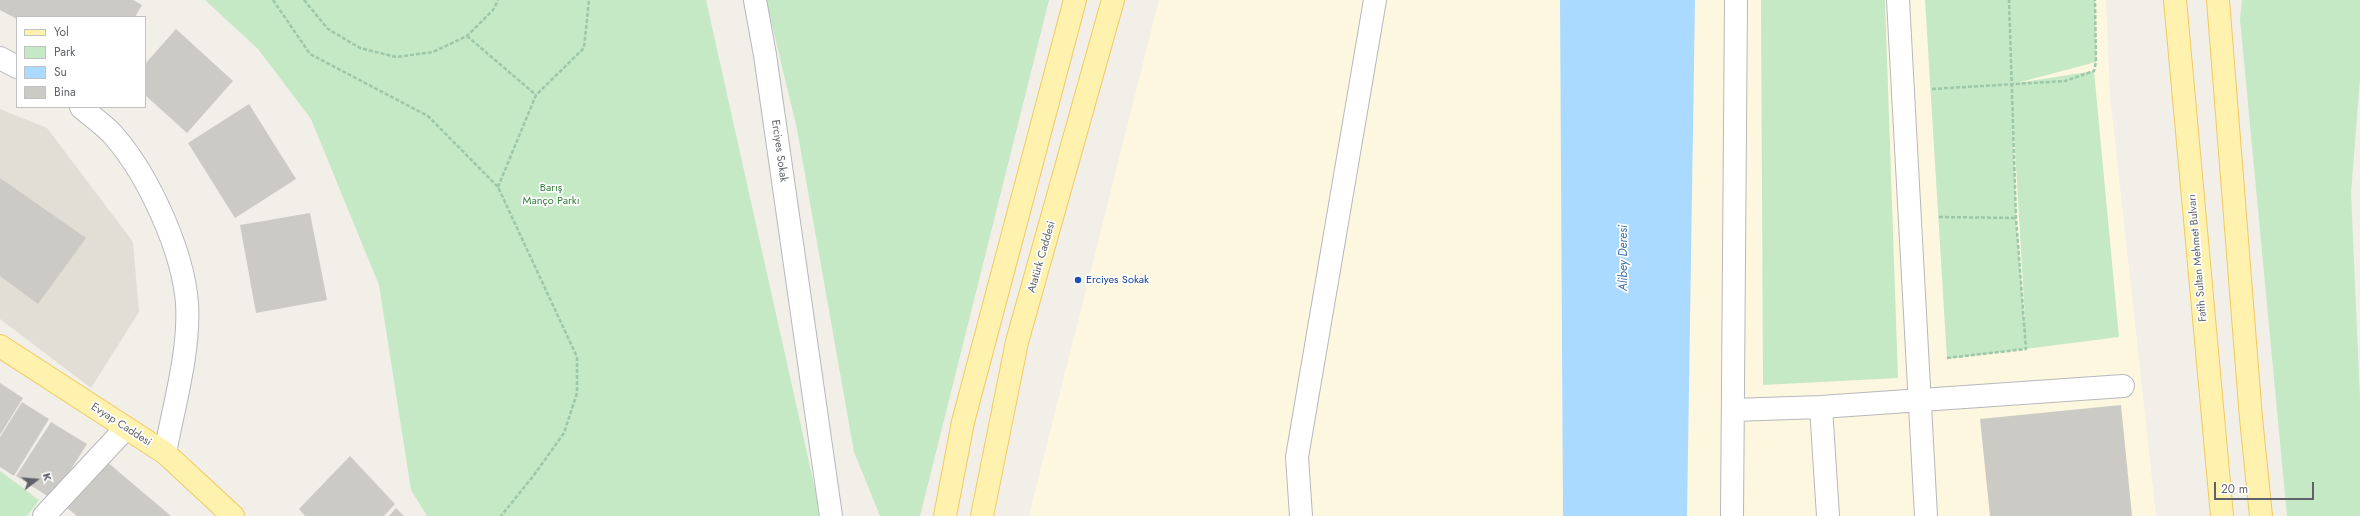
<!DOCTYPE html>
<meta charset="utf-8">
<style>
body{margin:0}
#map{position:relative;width:2360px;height:516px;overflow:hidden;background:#f1efe8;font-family:Jost,sans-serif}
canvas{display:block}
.legend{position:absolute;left:16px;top:16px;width:130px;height:92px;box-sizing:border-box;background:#fff;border:1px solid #bfc1c3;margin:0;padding:5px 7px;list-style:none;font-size:12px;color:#5f6368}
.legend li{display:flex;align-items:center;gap:8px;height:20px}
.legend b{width:20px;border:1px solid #bfc1c3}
.north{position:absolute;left:16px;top:460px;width:40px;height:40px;-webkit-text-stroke:3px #fff;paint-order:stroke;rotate:74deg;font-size:11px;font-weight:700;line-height:16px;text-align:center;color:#5f6368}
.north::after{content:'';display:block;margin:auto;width:14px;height:18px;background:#5f6368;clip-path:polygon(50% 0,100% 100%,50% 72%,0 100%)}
.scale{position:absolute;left:2214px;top:482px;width:100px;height:18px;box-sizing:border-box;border:2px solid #5f6368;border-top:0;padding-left:5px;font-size:12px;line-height:14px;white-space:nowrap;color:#5f6368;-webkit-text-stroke:3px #fff;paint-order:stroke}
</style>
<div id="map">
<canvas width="2360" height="516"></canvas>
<ul class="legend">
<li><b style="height:5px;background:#fff2af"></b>Yol</li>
<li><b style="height:11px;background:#c5e8c5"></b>Park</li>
<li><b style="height:11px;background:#aadaff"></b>Su</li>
<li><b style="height:11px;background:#cccac5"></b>Bina</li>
</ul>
<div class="north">K</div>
<div class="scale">20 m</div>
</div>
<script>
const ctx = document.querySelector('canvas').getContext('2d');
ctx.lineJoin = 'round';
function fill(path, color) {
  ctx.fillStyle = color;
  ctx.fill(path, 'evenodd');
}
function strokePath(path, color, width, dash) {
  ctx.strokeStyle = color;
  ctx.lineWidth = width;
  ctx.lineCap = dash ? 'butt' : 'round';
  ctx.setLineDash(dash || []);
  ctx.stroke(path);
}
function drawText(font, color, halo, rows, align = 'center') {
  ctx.font = font + ' Jost,sans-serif';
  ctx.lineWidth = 3.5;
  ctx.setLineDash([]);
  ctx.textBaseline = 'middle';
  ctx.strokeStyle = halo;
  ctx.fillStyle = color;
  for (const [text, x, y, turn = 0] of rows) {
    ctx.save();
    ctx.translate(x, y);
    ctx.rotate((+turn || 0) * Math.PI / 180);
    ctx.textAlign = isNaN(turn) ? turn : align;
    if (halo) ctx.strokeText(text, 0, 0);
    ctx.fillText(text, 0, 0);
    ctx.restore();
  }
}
const commercial = new Path2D(`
 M1159,0H2106L2110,95L2156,516H1029Z`);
const education = new Path2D(`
 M0,109L47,128L133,242L139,312L91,388L0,319Z`);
const green = new Path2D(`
 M205,0H706L821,516H427L411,490L379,285L311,119L258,49Z
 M766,0H1049L920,516H880L854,452L797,129Z
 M1761,0H1885L1898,378L1763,385Z
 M1925,0H2095L2096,62L2017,83L2094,71L2119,337L1947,359ZM2013,115L2025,319H2024L2016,218Z
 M2242,0H2360V78L2351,193L2360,399V516H2287L2240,19Z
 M0,471L39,500L27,516H0Z`);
const water = new Path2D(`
 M1560,0H1695L1687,516H1563Z`);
const building = new Path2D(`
 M0,0H133L142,5L135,17H17V19L0,10Z
 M176,29L233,81L187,133L145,95V64Z
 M249,104L296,179L235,218L188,143Z
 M0,178L86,238L38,304L0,276Z
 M310,213L327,300L256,313L240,225Z
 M0,383L23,398L0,435Z
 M22,402L49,419L14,476L0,467V437Z
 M2121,405L2132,516H1990L1980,419Z
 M51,422L87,444L52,499L16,476Z
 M350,456L395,504L384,516H305L299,509Z
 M106,461L171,516H77L66,507Z
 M396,508L404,516H389Z`);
const path = new Path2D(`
 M273,0L310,54L428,116L498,187L577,357V393L564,433L534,475L501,516
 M304,0L328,29L360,48L396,57L433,52L467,36L493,10L498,0
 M467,36L536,95
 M1932,89L2065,81L2094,71L2096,62L2095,0
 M498,187L536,95L584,48L589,0
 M1939,217L2016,218
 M1947,358L2026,349L2016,218L2009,0`);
const minor = new Path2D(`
 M755,0L765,55L831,516
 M1898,0L1926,516
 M0,58L17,67
 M81,107C92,117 106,126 115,137C149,177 183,251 187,303C190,351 174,405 165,453
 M1821,407L1828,516
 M1733,410L1821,407L2123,386
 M44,516L126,428
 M1301,516L1297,457L1375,0
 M1732,516L1736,0`);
const major = new Path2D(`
 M2175,0L2222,516
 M2218,0L2251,418L2261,516
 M0,346L165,453L233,516
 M945,516L963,422L1075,0
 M982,516L1017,342L1113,0`);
const markers = [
 [1078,280,4,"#1a4fb4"]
];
const streetNames = [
 ["Erciyes Sokak",779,151,82],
 ["Atatürk Caddesi",1042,257,-74],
 ["Fatih Sultan Mehmet Bulvarı",2198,258,-95],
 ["Evyap Caddesi",121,425,33]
];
const parkNames = [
 ["Barış",551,188],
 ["Manço Parkı",551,201]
];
const transitNames = [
 ["Erciyes Sokak",1086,280]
];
const waterNames = [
 ["Alibey Deresi",1624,258,-90]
];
fill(commercial, '#fef7e0');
fill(education, '#e1ded6');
fill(green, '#c5e8c5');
fill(water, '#aadaff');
fill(building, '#cccac5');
strokePath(minor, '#b5b8bc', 24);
strokePath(major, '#f2c960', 24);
strokePath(path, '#9cc7a9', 2.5, [4, 2]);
strokePath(minor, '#fff', 22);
strokePath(major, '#fff2af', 22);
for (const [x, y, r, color] of markers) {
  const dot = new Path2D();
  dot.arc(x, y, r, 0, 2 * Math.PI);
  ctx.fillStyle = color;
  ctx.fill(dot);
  strokePath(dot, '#fff', 1.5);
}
drawText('11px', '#5f6368', '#fff', streetNames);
drawText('11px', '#348238', '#fff', parkNames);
drawText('11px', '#164399', '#fff', transitNames, 'left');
drawText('italic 12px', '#4174aa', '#fff', waterNames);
</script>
